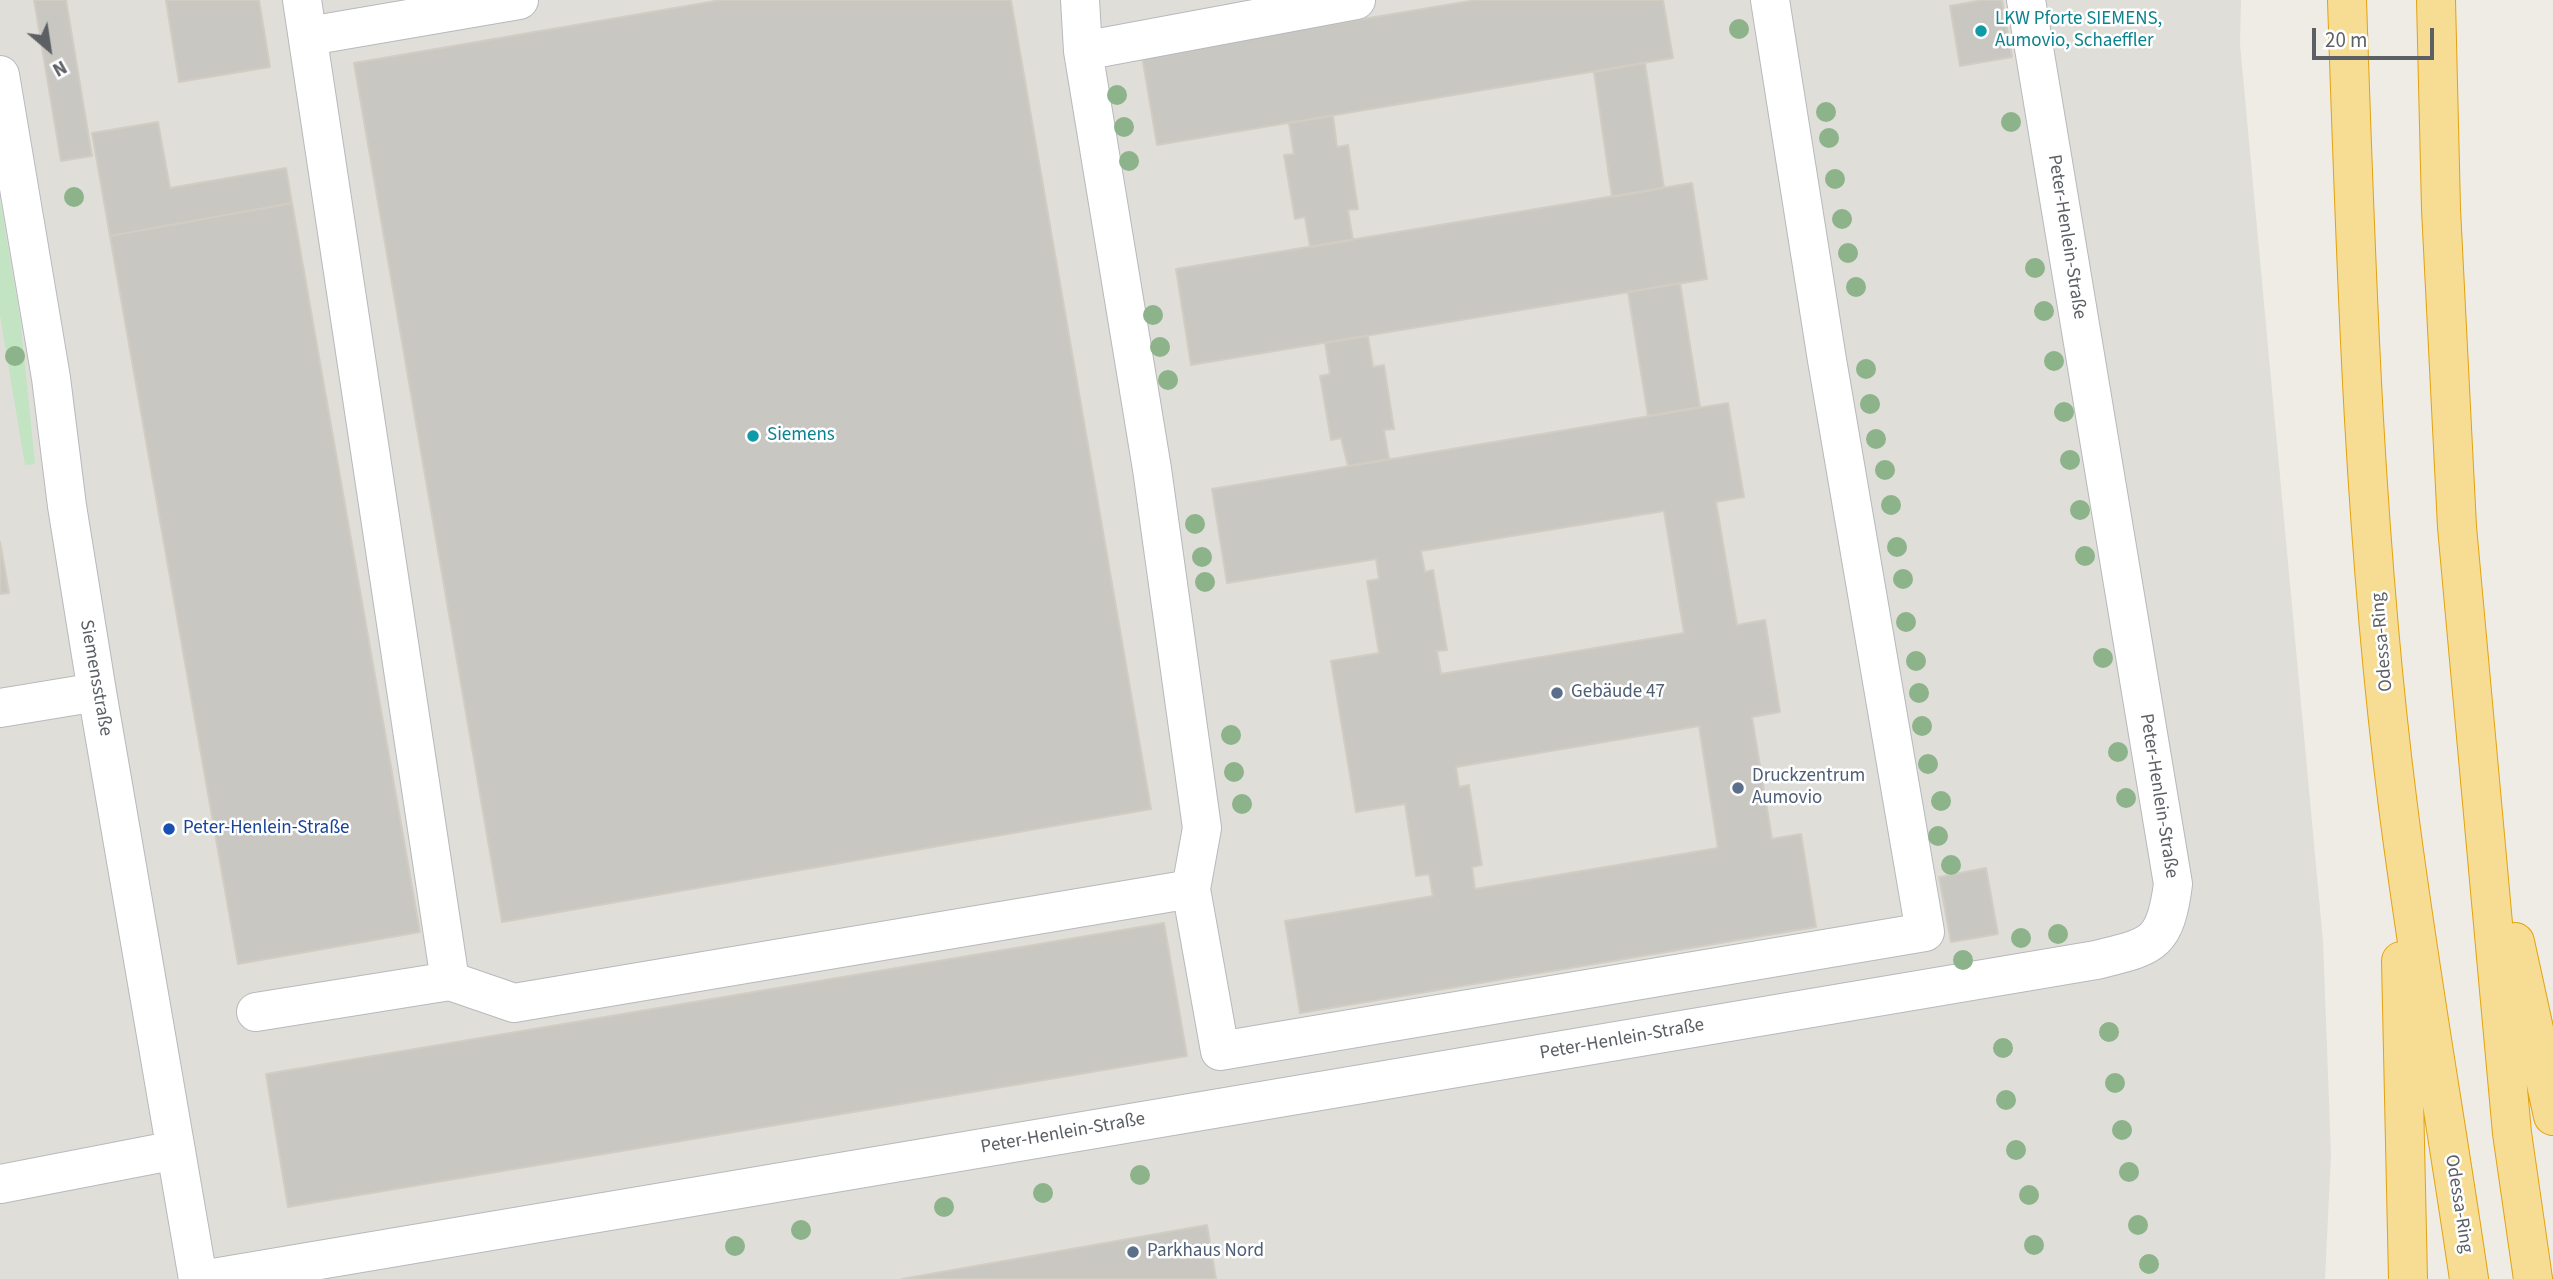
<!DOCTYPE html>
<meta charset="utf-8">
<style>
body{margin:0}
#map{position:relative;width:2553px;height:1279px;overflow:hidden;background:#eeece4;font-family:"Source Sans 3",sans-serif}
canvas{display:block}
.north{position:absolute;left:14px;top:14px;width:70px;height:70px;-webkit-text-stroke:5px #fff;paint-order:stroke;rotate:151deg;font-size:19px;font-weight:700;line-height:28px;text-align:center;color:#5c6064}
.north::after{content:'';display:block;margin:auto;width:24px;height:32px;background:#5c6064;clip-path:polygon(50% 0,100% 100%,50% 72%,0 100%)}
.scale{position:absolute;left:2312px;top:28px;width:122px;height:32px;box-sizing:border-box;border:4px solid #5c6064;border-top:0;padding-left:9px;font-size:21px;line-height:24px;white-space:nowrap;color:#5c6064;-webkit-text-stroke:5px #fff;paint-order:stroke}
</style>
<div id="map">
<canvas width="2553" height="1279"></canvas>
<div class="north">N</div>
<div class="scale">20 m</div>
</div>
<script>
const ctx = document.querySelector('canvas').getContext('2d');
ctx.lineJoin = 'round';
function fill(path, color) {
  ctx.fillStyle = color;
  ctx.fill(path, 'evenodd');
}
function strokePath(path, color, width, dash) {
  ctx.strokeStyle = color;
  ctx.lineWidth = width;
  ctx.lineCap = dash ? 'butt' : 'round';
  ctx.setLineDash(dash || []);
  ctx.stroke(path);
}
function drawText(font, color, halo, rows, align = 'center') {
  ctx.font = font + ' "Source Sans 3",sans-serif';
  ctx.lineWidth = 5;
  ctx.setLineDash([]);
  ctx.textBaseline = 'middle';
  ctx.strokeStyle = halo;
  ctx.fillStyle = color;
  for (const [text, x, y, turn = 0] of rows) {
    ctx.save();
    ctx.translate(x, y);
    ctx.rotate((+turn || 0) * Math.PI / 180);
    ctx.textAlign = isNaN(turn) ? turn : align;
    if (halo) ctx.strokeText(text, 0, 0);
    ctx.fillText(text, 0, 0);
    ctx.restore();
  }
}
const industrial = new Path2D(`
 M0,0H2241L2240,44L2323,941L2331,1155L2325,1279H0Z`);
const green = new Path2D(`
 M0,201L20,317L35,464L25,465L0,315Z`);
const building = new Path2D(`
 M34,0H66L92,156L61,161Z
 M166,0H259L270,67L179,82Z
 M721,0H1011L1151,809L502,922L354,63Z
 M1476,0H1663L1673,58L1157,145L1142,56Z
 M1982,0H2002L2012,57L1960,66L1950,6Z
 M1645,63L1664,188L1612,197L1594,72Z
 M1333,116L1337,147L1348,145L1358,209L1348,210L1353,240L1310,247L1305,217L1295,219L1284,155L1294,154L1289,123Z
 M158,122L170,188L286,168L292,203L110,236L92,133Z
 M1692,183L1707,279L1191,365L1176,269Z
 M292,203L420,932L238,964L110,236Z
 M1680,283L1700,407L1648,416L1628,292Z
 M1368,336L1373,367L1384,365L1394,429L1384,430L1389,459L1348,466L1341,438L1331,440L1320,376L1330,374L1325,343Z
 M1728,403L1744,497L1716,502L1737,625L1765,620L1780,712L1752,717L1772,839L1801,834L1816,927L1300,1013L1285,921L1433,896L1429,874L1416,876L1405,804L1356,812L1331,661L1379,653L1367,581L1379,579L1376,559L1227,583L1212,489ZM1664,511L1684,633L1441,674L1437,651L1447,650L1433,570L1425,572L1421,551ZM1699,726L1718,848L1475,889L1472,867L1482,865L1469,785L1459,787L1456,767Z
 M0,542L9,593L0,594Z
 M1986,868L1998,934L1951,942L1939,877Z
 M1164,923L1187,1056L288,1207L266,1074Z
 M1207,1225L1216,1279H902Z`);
const minor = new Path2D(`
 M302,0L450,981L514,1003L1191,889
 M1080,0L1083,51L1152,469L1202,828L1191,889L1220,1051L1925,932L1827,360L1770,0
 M309,36L519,0
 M1083,51L1356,0
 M0,75L51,378L67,506L97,692L198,1279
 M0,708L97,692
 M256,1012L450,981
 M0,1184L176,1150
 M207,1279L2096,960C2152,946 2165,946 2173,884L2026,0`);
const highway = new Path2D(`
 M2347,0C2356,269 2364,539 2398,806C2418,964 2446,1121 2469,1279
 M2436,0L2441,209L2457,527L2512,1133L2533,1279
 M2515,942L2553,1116
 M2401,961L2408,1279`);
const trees = [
 [1739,29],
 [1117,95],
 [1826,112],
 [2011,122],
 [1124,127],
 [1829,138],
 [1129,161],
 [1835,179],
 [74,197],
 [1842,219],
 [1848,253],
 [2035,268],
 [1856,287],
 [2044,311],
 [1153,315],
 [1160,347],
 [15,356],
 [2054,361],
 [1866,369],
 [1168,380],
 [1870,404],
 [2064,412],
 [1876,439],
 [2070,460],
 [1885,470],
 [1891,505],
 [2080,510],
 [1195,524],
 [1897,547],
 [2085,556],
 [1202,557],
 [1903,579],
 [1205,582],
 [1906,622],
 [2103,658],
 [1916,661],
 [1919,693],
 [1922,726],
 [1231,735],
 [2118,752],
 [1928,764],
 [1234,772],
 [2126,798],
 [1941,801],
 [1242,804],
 [1938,836],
 [1951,865],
 [2058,934],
 [2021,938],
 [1963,960],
 [2109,1032],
 [2003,1048],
 [2115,1083],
 [2006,1100],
 [2122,1130],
 [2016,1150],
 [2129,1172],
 [1140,1175],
 [1043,1193],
 [2029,1195],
 [944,1207],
 [2138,1225],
 [801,1230],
 [2034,1245],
 [735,1246],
 [2149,1264]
];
const markers = [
 [1981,31,7,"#0f9aa8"],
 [753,436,7,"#0f9aa8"],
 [1557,693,7,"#5c6f8a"],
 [1738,788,7,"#5c6f8a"],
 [169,829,7,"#1a4fb4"],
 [1133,1252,7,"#5c6f8a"]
];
const cultureNames = [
 ["LKW Pforte SIEMENS,",1995,20],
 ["Aumovio, Schaeffler",1995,42],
 ["Siemens",767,436]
];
const streetNames = [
 ["Peter-Henlein-Straße",2066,237,81],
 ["Odessa-Ring",2383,642,-95],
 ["Siemensstraße",95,678,80],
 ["Peter-Henlein-Straße",2158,796,81],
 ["Peter-Henlein-Straße",1622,1040,-10],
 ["Peter-Henlein-Straße",1063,1134,-10],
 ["Odessa-Ring",2458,1204,81]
];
const serviceNames = [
 ["Gebäude 47",1571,693],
 ["Druckzentrum",1752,777],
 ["Aumovio",1752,799],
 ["Parkhaus Nord",1147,1252]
];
const transitNames = [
 ["Peter-Henlein-Straße",183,829]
];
fill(industrial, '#dfded9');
fill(green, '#c2e4c2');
fill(building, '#c9c7c2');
strokePath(building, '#d2cdc3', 2);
strokePath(minor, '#b7b9bd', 40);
strokePath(highway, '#e4a20e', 40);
strokePath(minor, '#fff', 38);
strokePath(highway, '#f6dd93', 38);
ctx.fillStyle = '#8cb389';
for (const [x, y] of trees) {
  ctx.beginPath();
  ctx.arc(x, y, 10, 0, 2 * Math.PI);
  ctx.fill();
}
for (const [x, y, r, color] of markers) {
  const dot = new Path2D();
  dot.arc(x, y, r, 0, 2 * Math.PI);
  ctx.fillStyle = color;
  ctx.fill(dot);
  strokePath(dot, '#fff', 2.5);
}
drawText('19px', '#0d838f', '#fff', cultureNames, 'left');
drawText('19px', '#5c6064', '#fff', streetNames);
drawText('19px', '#4e5e75', '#fff', serviceNames, 'left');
drawText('19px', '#164399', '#fff', transitNames, 'left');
</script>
